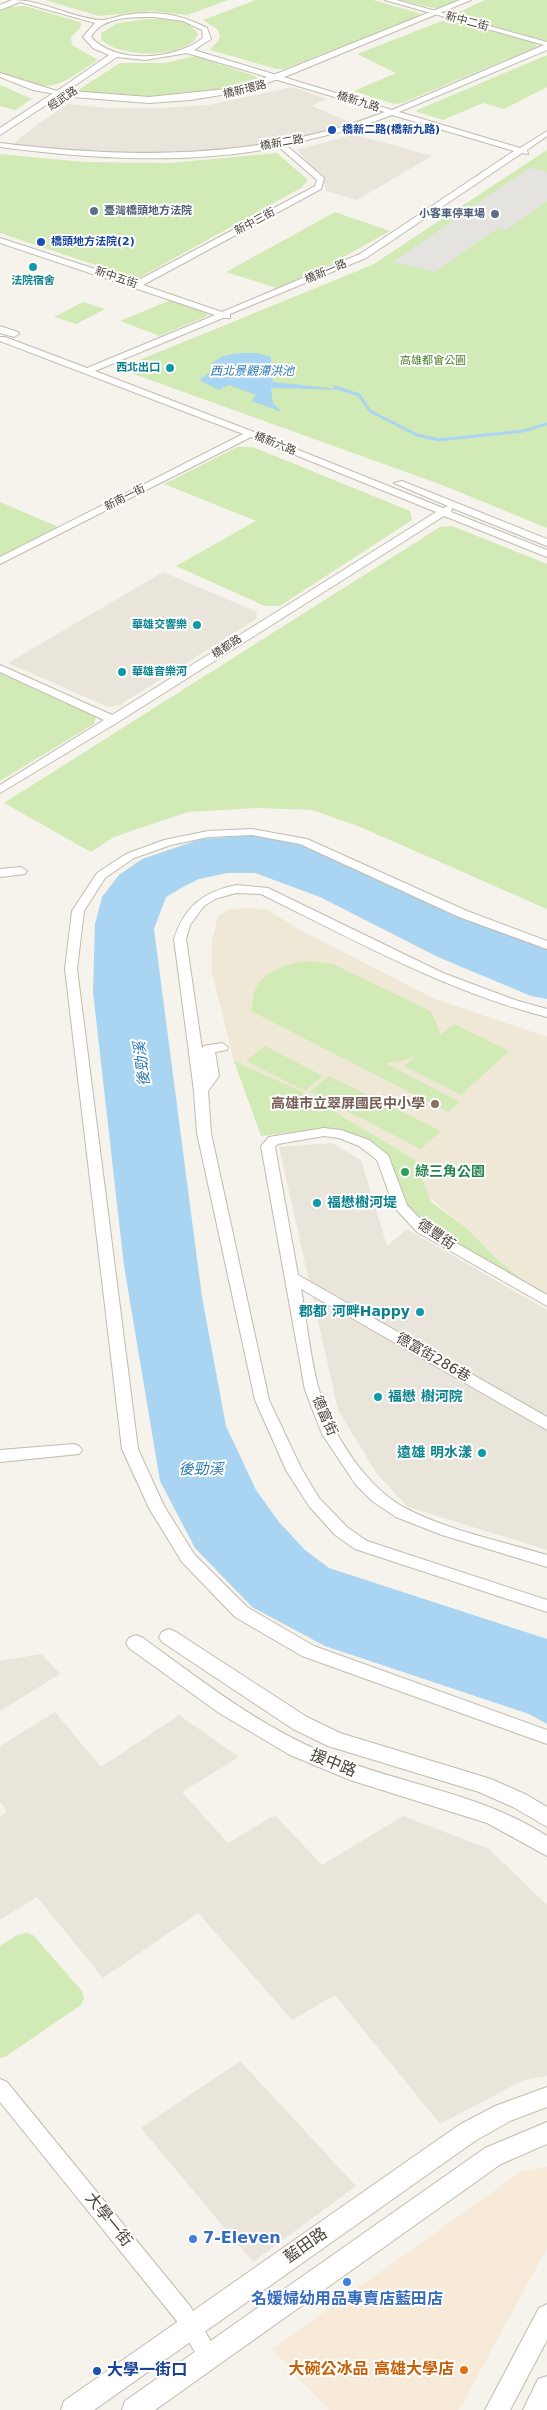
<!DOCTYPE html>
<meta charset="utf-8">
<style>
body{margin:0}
canvas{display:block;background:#f6f3ec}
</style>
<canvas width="547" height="2410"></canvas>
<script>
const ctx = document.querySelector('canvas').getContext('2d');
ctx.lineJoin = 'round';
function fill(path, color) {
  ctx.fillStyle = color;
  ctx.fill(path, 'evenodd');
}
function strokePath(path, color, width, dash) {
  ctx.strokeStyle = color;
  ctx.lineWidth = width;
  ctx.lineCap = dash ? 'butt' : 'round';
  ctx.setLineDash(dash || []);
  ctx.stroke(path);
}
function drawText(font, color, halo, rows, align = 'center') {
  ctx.font = font + ' "DejaVu Sans","Noto Sans TC",sans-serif';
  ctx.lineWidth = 4;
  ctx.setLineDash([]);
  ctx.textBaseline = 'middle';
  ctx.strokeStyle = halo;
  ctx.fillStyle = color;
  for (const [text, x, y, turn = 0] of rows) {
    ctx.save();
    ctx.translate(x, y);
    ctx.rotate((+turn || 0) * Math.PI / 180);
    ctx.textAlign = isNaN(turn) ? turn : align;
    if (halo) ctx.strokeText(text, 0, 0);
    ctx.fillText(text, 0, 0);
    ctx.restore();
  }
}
const residential = new Path2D(`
 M292,87L327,99L312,106L352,123L291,139L223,150L131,154L64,151L13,144L38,124L68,104L107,108H162L209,105Z
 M352,135L383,142L432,156L357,200L326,191L324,183L319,175L297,150Z
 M163,572L257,612L256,619L120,705L108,707L8,663Z
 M332,1143L361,1160L387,1246L407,1229L547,1310V1550L408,1507L377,1474L338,1410L279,1147Z
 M42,1654L60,1674L0,1711V1661Z
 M55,1712L101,1767L179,1715L239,1757L182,1792L228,1843L275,1815L322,1865L403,1816L489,1849L547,1905V2076L524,2080L440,2124L335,1995L292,2020L198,1913L103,1978L37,1897L0,1920V1817L7,1812L0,1802V1746Z
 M240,2061L356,2186L253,2262L141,2128Z`);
const commercial = new Path2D(`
 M547,2167V2248L459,2410H329L272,2349L522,2171Z`);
const education = new Path2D(`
 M250,908L268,910L300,930L435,999L547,1037V1297L499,1261L465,1227L429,1197L415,1160L345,1117L234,1061L212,973V941L218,916L231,909Z`);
const green = new Path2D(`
 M45,0H228L187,15L151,11L99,16Z
 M256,0H373L419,13L421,16L284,69H277L210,50L218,41L220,35L217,29L203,20Z
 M398,0H457L438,9Z
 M485,0H547V41L453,15Z
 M25,6L80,22L82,25L71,38L72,45L98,60C52,90 53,93 0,72V12L9,7Z
 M148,19C164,19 191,18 198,35C186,60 117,58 101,39V33L118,23Z
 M450,20L535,43L537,47L402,103L394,104L354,91L396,73L357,54L442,21Z
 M547,55V87L504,109L483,103L443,120L415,111Z
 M195,56L255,76L259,80C212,102 131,97 80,94L78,90L120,63H165Z
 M0,85L32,99L15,110L0,106Z
 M547,150V528L442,485L128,372L132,363L372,265Z
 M277,153L308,180L301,188L137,279L0,233V154L84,162L170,163Z
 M335,212L390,231L329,265L277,288L226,272Z
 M171,300L208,312L207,316L160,336L120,321Z
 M83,302L105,309L76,324L54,317Z
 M237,447H253L410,511L412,520L280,606H265L176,566L256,521L164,484Z
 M0,502L56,526L57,529L0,558Z
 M452,526L547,564V909L358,826L312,810L257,808L188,812L114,837L91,852L4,803L440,527Z
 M0,673L96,717L94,724L0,781Z
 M307,961L333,964L430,1011L437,1024L440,1036L454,1024L509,1051L461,1095L404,1066L418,1054L403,1061L385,1063L460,1102L448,1112L251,1011C253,1004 253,994 256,988C265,970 289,964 307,961Z
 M265,1046L323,1076L305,1091L246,1061Z
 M234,1061L301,1091L415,1160L431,1202L465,1227L499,1261L541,1294L422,1229L368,1142L345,1131L327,1128L261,1136Z
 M329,1076L441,1131L421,1149L310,1092Z
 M27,1933L33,1935L82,1991L84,1998L81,2005L5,2057L0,2058V1946L17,1935Z`);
const parking = new Path2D(`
 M529,168L547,172V201L507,230L498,228L435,272L393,262Z`);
const water = new Path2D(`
 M258,353L271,357L273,382L349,390L271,388L273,403L282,412L251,401L256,395L229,385L219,390L199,380L208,374L213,367L212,363C224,352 243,353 258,353Z
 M259,835L307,845L487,927L547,950V999L531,996L438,957L320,897L255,873H227L199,879L183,887L166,897L154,929L202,1297L226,1426L256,1490L279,1522L305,1550L329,1568L547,1639V1724L529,1714L325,1646L252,1607L195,1548L160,1481L124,1266L93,992L95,924L102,897L119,875L142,859L201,839Z`);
const stream = new Path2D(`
 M335,387L359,395L370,411L417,435L439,440L523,431L547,424`);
const minor = new Path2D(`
 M12,0C43,0 69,17 99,20C106,21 117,16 125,15C155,10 181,14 207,28L211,39L194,50L392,110L544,45L385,0H396L547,42V50L399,112L520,148L547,131V136L527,150L528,154L522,153L366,258L230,314V318H223L95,371L254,432L443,508L448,506L394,483L402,481L547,539V546L452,508L451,512L547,550V557L444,516L118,722L0,793V785L104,720L0,672V665L112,715L436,512L251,437L0,564V557L243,434L0,341V337H5L87,368L215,315L0,243V238L135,282L306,191L315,186L317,180L279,147C187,165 92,159 0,147V143C130,159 261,160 385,112L187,53L145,60L117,57L61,95L33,90L0,77V73L57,91L109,55L93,48L83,37L95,23L20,2L0,10V5ZM154,17L183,21L202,30L203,38C175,60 116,65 91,37C102,16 133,17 154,17ZM392,115L514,151L360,254L222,312L143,285L321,189L324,178L286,145L357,128Z
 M252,829L307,839L467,911L547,941V949L459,917L300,844L252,835L208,837L171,845L134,858L105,878L84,911L77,969L138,1449L164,1506L194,1554L247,1607L314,1646L547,1730V1744L302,1656L235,1617L182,1562L149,1508L122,1449L65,969L72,911L97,873L126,854L164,840L208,831Z
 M21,867L27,871L25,874L0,877V869Z
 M236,885L268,888L443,973L515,1000L547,1009V1017C446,991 354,940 261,894L236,893L215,899L204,906L190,925L186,939L202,1049L203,1046L222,1043L228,1047L227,1050L215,1052L219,1076L208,1091L211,1133L269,1400L301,1468L319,1498L347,1527L367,1541L547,1600V1612L355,1549L335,1535L309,1506L286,1470L255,1400L197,1133L194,1091L174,939C184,907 203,892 236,885Z
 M324,1128L341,1130L369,1140L388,1155L407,1205L427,1226L547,1295V1306L417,1232L394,1207L377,1160L359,1146L339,1138L324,1136L278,1144L275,1147L298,1275L547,1417V1430L301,1289C307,1322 310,1357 319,1390C331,1433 366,1488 407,1509C450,1531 501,1541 547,1555V1567L442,1535L396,1517L372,1501L356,1485L322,1434L305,1390L261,1146L269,1137Z
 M74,1444L79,1446L82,1450L79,1454L0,1462V1450Z
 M0,2079L7,2082L190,2306L216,2350L219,2357L216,2364L209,2367L202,2364L176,2320L0,2102Z`);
const tertiary = new Path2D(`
 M460,0H471L287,76L240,92L190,100L149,103L60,96L0,135V128L58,90L149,97L236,88L281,72Z
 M0,326L18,332L19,334L14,337L0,333Z
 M169,1629L176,1632L307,1717L340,1733L491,1779L527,1795L547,1807V1827L513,1807L479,1792L328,1746L293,1729L162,1642L159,1637L162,1632Z
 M136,1635L143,1638C202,1681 263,1729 332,1756C403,1785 481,1793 547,1836V1856L487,1823L350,1780L290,1755L219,1713L129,1648L126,1643L129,1638Z
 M547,2087V2107L510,2121L475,2141L94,2410H61L64,2401L459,2125L495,2106Z
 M547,2122V2144L501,2164L155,2410H122L125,2401L485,2148Z
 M547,2304V2340L510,2410H485L539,2308Z
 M547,2376V2410H523L538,2379Z`);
const markers = [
 [332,130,5,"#1a4fb4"],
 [94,211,5,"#5c6f8a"],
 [495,214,5,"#5c6f8a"],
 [41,242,5,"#1a4fb4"],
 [33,267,5,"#0f9aa8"],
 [170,368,5,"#0f9aa8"],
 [197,625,5,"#0f9aa8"],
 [122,672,5,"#0f9aa8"],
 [435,1104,5,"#8d6e63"],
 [405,1172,5,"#2e9e5b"],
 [317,1203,5,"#0f9aa8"],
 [420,1312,5,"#0f9aa8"],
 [378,1397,5,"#0f9aa8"],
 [482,1453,5,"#0f9aa8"],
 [193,2239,5,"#3f7fe0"],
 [347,2282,5,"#3f7fe0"],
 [464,2370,5,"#e8710a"],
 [97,2371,5,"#1a4fb4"]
];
const farStreetnames = [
 ["新中二街",467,22,15],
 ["橋新環路",245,90,-14],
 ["經武路",63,99,-34],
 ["橋新九路",358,102,17],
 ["橋新二路",282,143,-10],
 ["新中三街",255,222,-28],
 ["橋新一路",326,272,-23],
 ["新中五街",116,278,19],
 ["橋新六路",275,444,22],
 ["新南一街",125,498,-27],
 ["橋都路",227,647,-33]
];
const farTransitnames = [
 ["橋新二路(橋新九路)",342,130],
 ["橋頭地方法院(2)",51,242]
];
const farServicenames = [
 ["臺灣橋頭地方法院",104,211],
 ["小客車停車場",485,214,"right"]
];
const farCulturenames = [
 ["法院宿舍",33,281,"center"],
 ["西北出口",160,368],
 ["華雄交響樂",187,625],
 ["華雄音樂河",132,672,"left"]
];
const farParknames = [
 ["高雄都會公園",433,361]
];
const farWaternames = [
 ["西北景觀滯洪池",252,372]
];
const educationNames = [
 ["高雄市立翠屏國民中小學",425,1104]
];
const leisureNames = [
 ["綠三角公園",415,1172]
];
const cultureNames = [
 ["福懋樹河堤",327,1203],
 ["郡都 河畔Happy",410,1312,"right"],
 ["福懋 樹河院",388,1397],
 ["遠雄 明水漾",472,1453,"right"]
];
const streetNames = [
 ["德豐街",436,1235,34],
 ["德富街286巷",433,1358,30],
 ["德富街",324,1416,66]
];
const waterNames = [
 ["後勁溪",143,1064,-97],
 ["後勁溪",201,1470]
];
const nearStreetnames = [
 ["援中路",333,1764,22],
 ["大學一街",108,2220,51],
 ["藍田路",306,2246,-35]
];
const nearShopnames = [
 ["7-Eleven",203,2239],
 ["名媛婦幼用品專賣店藍田店",347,2300,"center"]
];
const nearFoodnames = [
 ["大碗公冰品 高雄大學店",454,2370]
];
const nearTransitnames = [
 ["大學一街口",107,2371]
];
fill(residential, '#eae5da');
fill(commercial, '#f7ead8');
fill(education, '#efe8d6');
fill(green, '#d2eab5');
fill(parking, '#e5e3e0');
fill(water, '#a9d4f2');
strokePath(stream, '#a9d4f2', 3);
strokePath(minor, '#c2bbae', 2);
strokePath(tertiary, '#c2bbae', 2);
fill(minor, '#fff');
fill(tertiary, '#fff');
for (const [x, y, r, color] of markers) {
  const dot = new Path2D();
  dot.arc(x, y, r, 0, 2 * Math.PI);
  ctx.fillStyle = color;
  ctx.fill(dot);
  strokePath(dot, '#fff', 2);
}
drawText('11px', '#4b4439', '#fff', farStreetnames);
drawText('bold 11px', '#164399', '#fff', farTransitnames, 'left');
drawText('bold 11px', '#4e5e75', '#fff', farServicenames, 'left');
drawText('bold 11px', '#0d838f', '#fff', farCulturenames, 'right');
drawText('11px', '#4a7f2a', '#fff', farParknames);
drawText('italic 12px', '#2e7ab2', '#fff', farWaternames);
drawText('bold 14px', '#785e54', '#fff', educationNames, 'right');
drawText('bold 14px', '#27864d', '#fff', leisureNames, 'left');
drawText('bold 14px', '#0d838f', '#fff', cultureNames, 'left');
drawText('14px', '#4b4439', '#fff', streetNames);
drawText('italic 15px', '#2e7ab2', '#fff', waterNames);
drawText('16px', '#4b4439', '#fff', nearStreetnames);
drawText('bold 16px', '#366cbe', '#fff', nearShopnames, 'left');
drawText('bold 16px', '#c56008', '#fff', nearFoodnames, 'right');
drawText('bold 16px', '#164399', '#fff', nearTransitnames, 'left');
</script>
